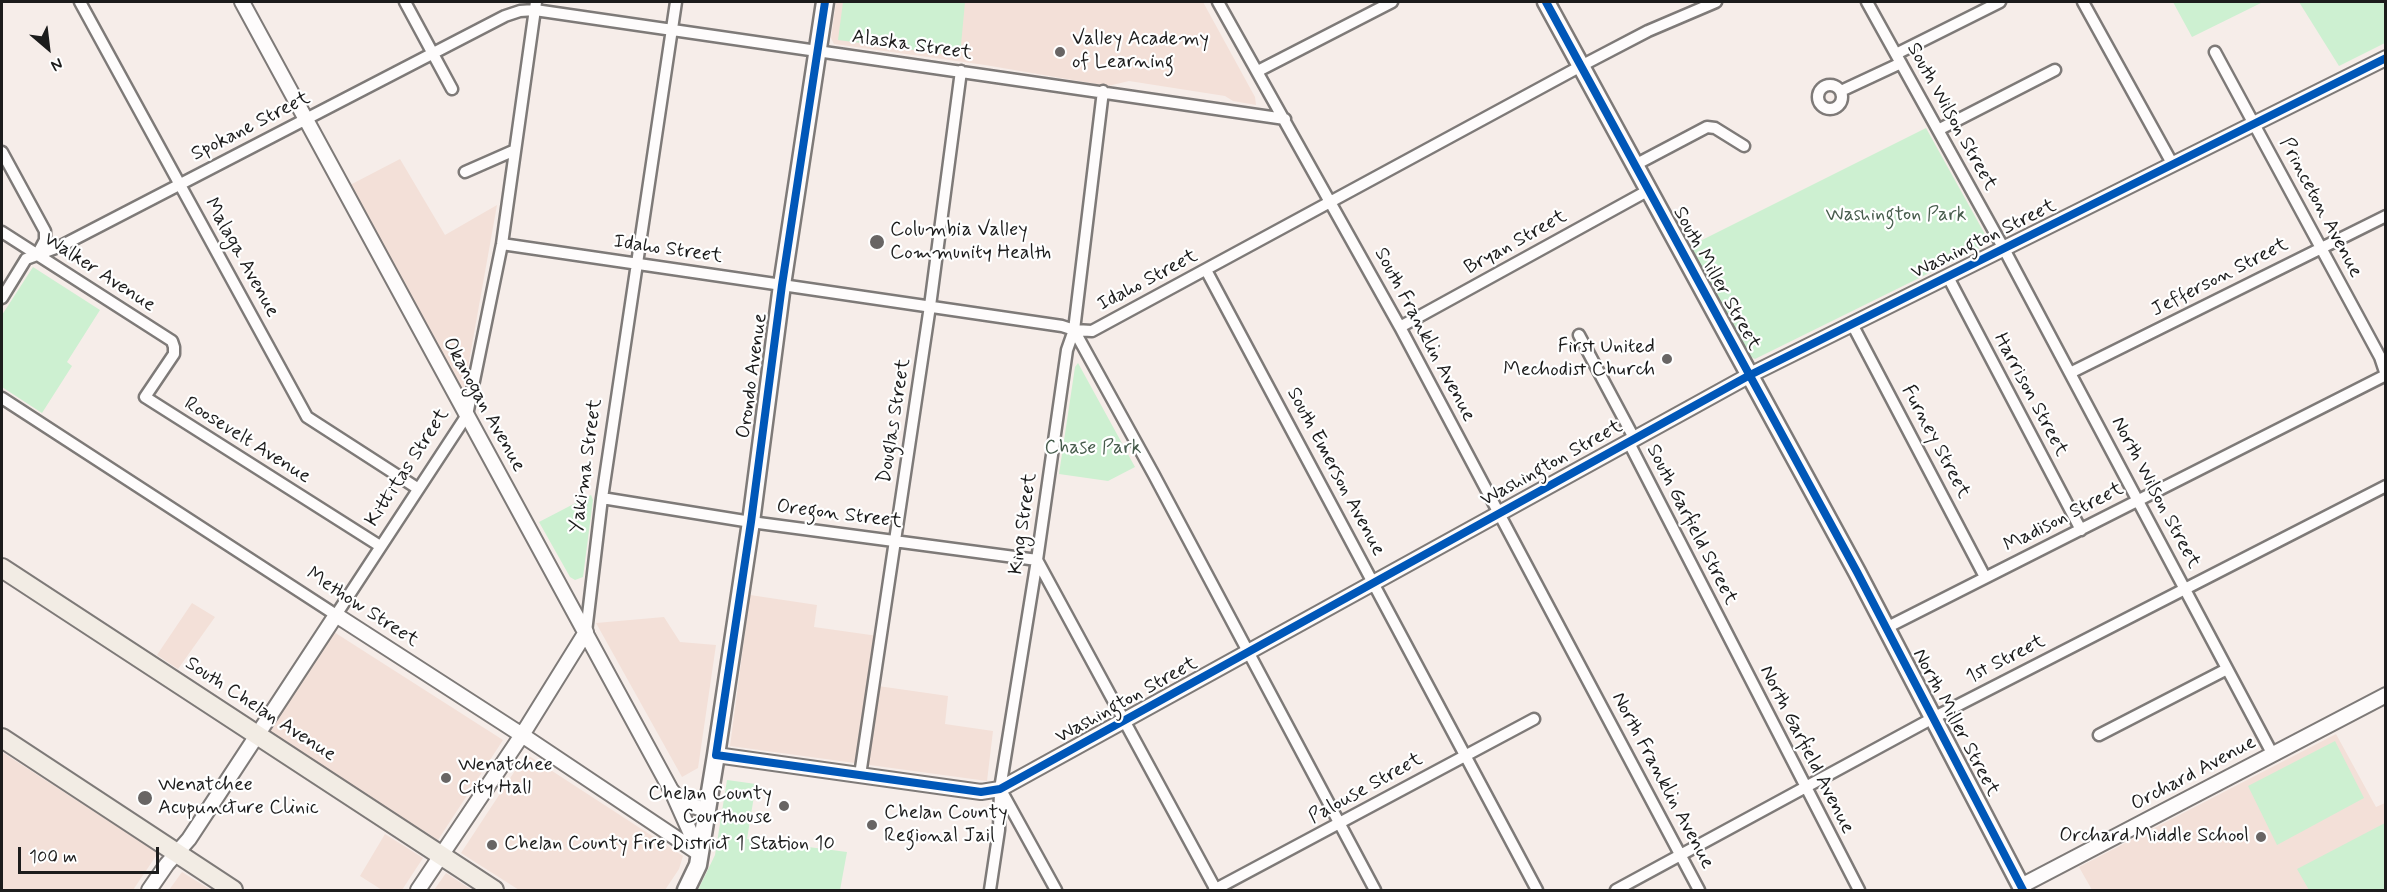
<!DOCTYPE html>
<style>
body{margin:0}
#map{position:relative;width:2387px;height:892px;overflow:hidden;background:#f6ede9;font-family:Mynerve,sans-serif}
canvas{display:block}
.frame{position:absolute;inset:0;border:3px solid #1c1c1c;pointer-events:none}
.north{position:absolute;left:18px;top:18px;width:60px;height:60px;-webkit-text-stroke:4px #fff;paint-order:stroke;rotate:152deg;font-size:16px;font-weight:700;line-height:24px;text-align:center;color:#1c1c1c}
.north::after{content:'';display:block;margin:auto;width:21px;height:27px;background:#1c1c1c;clip-path:polygon(50% 0,100% 100%,50% 72%,0 100%)}
.scale{position:absolute;left:18px;top:847px;width:141px;height:27px;box-sizing:border-box;border:3px solid #1c1c1c;border-top:0;padding-left:8px;font-size:18px;line-height:21px;white-space:nowrap;color:#1c1c1c;-webkit-text-stroke:4px #fff;paint-order:stroke}
</style>
<div id="map">
<canvas width="2387" height="892"></canvas>
<div class="frame"></div>
<div class="north">N</div>
<div class="scale">100 m</div>
</div>
<script>
const ctx = document.querySelector('canvas').getContext('2d');
ctx.lineJoin = 'round';
function fill(path, color) {
  ctx.fillStyle = color;
  ctx.fill(path, 'evenodd');
}
function strokePath(path, color, width, dash) {
  ctx.strokeStyle = color;
  ctx.lineWidth = width;
  ctx.lineCap = dash ? 'butt' : 'round';
  ctx.setLineDash(dash || []);
  ctx.stroke(path);
}
function drawText(font, color, halo, rows, align = 'center') {
  ctx.font = font + ' Mynerve,sans-serif';
  ctx.lineWidth = 4.5;
  ctx.setLineDash([]);
  ctx.textBaseline = 'middle';
  ctx.strokeStyle = halo;
  ctx.fillStyle = color;
  for (const [text, x, y, turn = 0] of rows) {
    ctx.save();
    ctx.translate(x, y);
    ctx.rotate((+turn || 0) * Math.PI / 180);
    ctx.textAlign = isNaN(turn) ? turn : align;
    if (halo) ctx.strokeText(text, 0, 0);
    ctx.fillText(text, 0, 0);
    ctx.restore();
  }
}
const built = new Path2D(`
 M836,2H1203L1255,97L1256,105L1233,101L1225,96L1129,81L1108,86L985,65L834,44L831,38Z
 M400,159L445,235L497,205L463,395L350,185Z
 M750,595L817,605L814,627L885,637L878,686L948,696L945,724L993,731L987,781L730,746Z
 M192,603L215,617L178,669L157,655Z
 M664,617L680,642L716,645L698,768L682,777L596,623Z
 M334,632L503,740L438,840L269,732Z
 M2336,734L2376,807L2385,803V890H2092L2079,867Z
 M2,752L158,853L133,890H5L2,888Z
 M526,754L683,856L679,869L665,890H519L461,853Z
 M385,834L423,858L402,890H382L360,876Z
 M182,872L211,890H169Z
 M446,873L472,890H434Z`);
const green = new Path2D(`
 M843,2H965L960,56L838,40Z
 M2173,2H2263L2192,37Z
 M2299,2H2385V43L2339,66Z
 M1926,128L1987,238L1984,246L1755,359L1747,355L1690,246Z
 M33,267L100,310L67,362L72,366L42,413L2,387V315Z
 M1078,363L1135,467L1108,481L1059,474L1075,367Z
 M591,495L593,500L583,577L575,580L570,577L539,522Z
 M2335,741L2364,798L2277,845L2248,786Z
 M727,780L756,784L747,839L847,852L840,890H698L715,855Z
 M2385,823V890H2309L2297,869Z`);
const minor = new Path2D(`
 M80,2L307,417L417,488
 M405,2L452,89
 M1218,2L1400,327L1699,890
 M1867,2L2004,249L2273,755
 M2083,2L2173,165
 M2215,52L2380,357L2386,375
 M1896,54L2000,2
 M1258,71L1392,2
 M1818 97a12 12 0 1 1 24 0a12 12 0 1 1-24 0Z
 M1841,91L1901,63
 M1938,130L2055,70
 M2,152L45,231V240L37,255
 M1635,165L1707,127L1715,128L1744,146
 M465,172L515,150
 M2,232L172,341L174,347V354L145,397L380,546
 M502,244L1062,326L1074,330L1092,331L1581,66L1648,31L1716,2
 M1206,270L1537,890
 M1948,277L2081,530
 M2,298L26,259L61,246L505,16L520,11L535,10L1285,119
 M1852,324L1985,577
 M1400,327L1649,190
 M1074,330L1154,475L1375,890
 M1579,335L1634,438
 M2070,373L2386,216
 M2,398L336,615L467,415L502,244L536,2
 M1628,441L1859,890
 M602,498L751,522L1037,560L1216,890
 M1886,628L2386,375
 M586,632L602,498L676,2
 M2099,735L2227,669
 M860,775L930,306L961,71
 M1002,792L1056,890
 M990,890L999,830L1000,789L1037,560L1067,350L1074,330L1103,91
 M1214,890L1534,719
 M1616,890L1933,718L2386,486`);
const tertiary = new Path2D(`
 M242,2L671,790L680,801L707,811
 M716,755L981,792L1000,789L1750,375L2386,58
 M674,796L700,854
 M2021,886L2386,695
 M149,890L167,864L189,839L336,615L522,735L700,854
 M418,890L522,735L586,632`);
const secondary = new Path2D(`
 M1546,2L1857,572L2023,890
 M686,890L698,865L716,755L751,522L782,285L825,2`);
const primary = new Path2D(`
 M2,568L494,890
 M2,738L233,890`);
const cycleway = new Path2D(`
 M825,2L782,285L751,522L716,755L981,792L1000,789L1750,375L2386,58
 M1546,2L1857,572L2023,890`);
const markers = [
 [1060,52,6,"#686564"],
 [877,242,8,"#686564"],
 [1667,359,6,"#686564"],
 [446,778,6,"#686564"],
 [145,798,8,"#686564"],
 [784,806,6,"#686564"],
 [872,825,6,"#686564"],
 [2261,837,6,"#686564"],
 [492,845,6,"#686564"]
];
const poiNames = [
 ["Valley Academy",1072,40],
 ["of Learning",1072,63],
 ["Columbia Valley",890,231],
 ["Community Health",890,254],
 ["First United",1655,348,"right"],
 ["Mechodist Church",1655,371,"right"],
 ["Wenatchee",458,766],
 ["City Hall",458,789],
 ["Wenatchee",158,786],
 ["Acupuncture Clinic",158,809],
 ["Chelan County",772,795,"right"],
 ["Courthouse",772,818,"right"],
 ["Chelan County",884,814],
 ["Regional Jail",884,837],
 ["Orchard Middle School",2249,837,"right"],
 ["Chelan County Fire District 1 Station 10",504,845]
];
const streetNames = [
 ["Alaska Street",912,46,8],
 ["South Wilson Street",1951,117,61],
 ["Spokane Street",251,127,-27],
 ["Princeton Avenue",2320,208,62],
 ["Washington Street",1984,240,-26],
 ["Bryan Street",1516,243,-29],
 ["Idaho Street",668,250,8],
 ["Malaga Avenue",241,258,61],
 ["Walker Avenue",99,273,33],
 ["Jefferson Street",2220,278,-27],
 ["South Miller Street",1716,279,61],
 ["Idaho Street",1148,281,-28],
 ["South Franklin Avenue",1424,335,62],
 ["Orondo Avenue",753,376,-82],
 ["Harrison Street",2030,395,62],
 ["Okanogan Avenue",483,405,61],
 ["Douglas Street",895,421,-81],
 ["Roosevelt Avenue",247,441,32],
 ["Furney Street",1935,442,62],
 ["Washington Street",1552,464,-29],
 ["Yakima Street",587,466,-82],
 ["Kittitas Street",408,468,-57],
 ["South Emerson Avenue",1335,472,62],
 ["North Wilson Street",2155,493,62],
 ["Oregon Street",839,515,7],
 ["Madison Street",2064,518,-27],
 ["King Street",1024,524,-82],
 ["South Garfield Street",1691,525,63],
 ["Methow Street",362,608,33],
 ["1st Street",2006,660,-27],
 ["Washington Street",1127,701,-29],
 ["South Chelan Avenue",260,710,33],
 ["North Miller Street",1955,723,62],
 ["North Garfield Avenue",1806,750,63],
 ["Orchard Avenue",2194,774,-28],
 ["North Franklin Avenue",1662,781,62],
 ["Palouse Street",1366,789,-29]
];
const parkNames = [
 ["Washington Park",1896,216],
 ["Chase Park",1093,449]
];
fill(built, '#f3e0d8');
fill(green, '#cdf0d1');
strokePath(minor, '#7e7a78', 15);
strokePath(tertiary, '#7e7a78', 18);
strokePath(secondary, '#7e7a78', 21);
strokePath(primary, '#7e7a78', 22);
strokePath(minor, '#fefcfc', 10);
strokePath(tertiary, '#fefcfc', 14);
strokePath(secondary, '#fefcfc', 16);
strokePath(primary, '#f2ece4', 18);
strokePath(cycleway, '#0057b8', 8);
for (const [x, y, r, color] of markers) {
  const dot = new Path2D();
  dot.arc(x, y, r, 0, 2 * Math.PI);
  ctx.fillStyle = color;
  ctx.fill(dot);
  strokePath(dot, '#fff', 2);
}
drawText('20px', '#1c1c1c', '#fff', poiNames, 'left');
drawText('20px', '#1c1c1c', '#fff', streetNames);
drawText('20px', '#475c4c', '#fff', parkNames);
</script>
